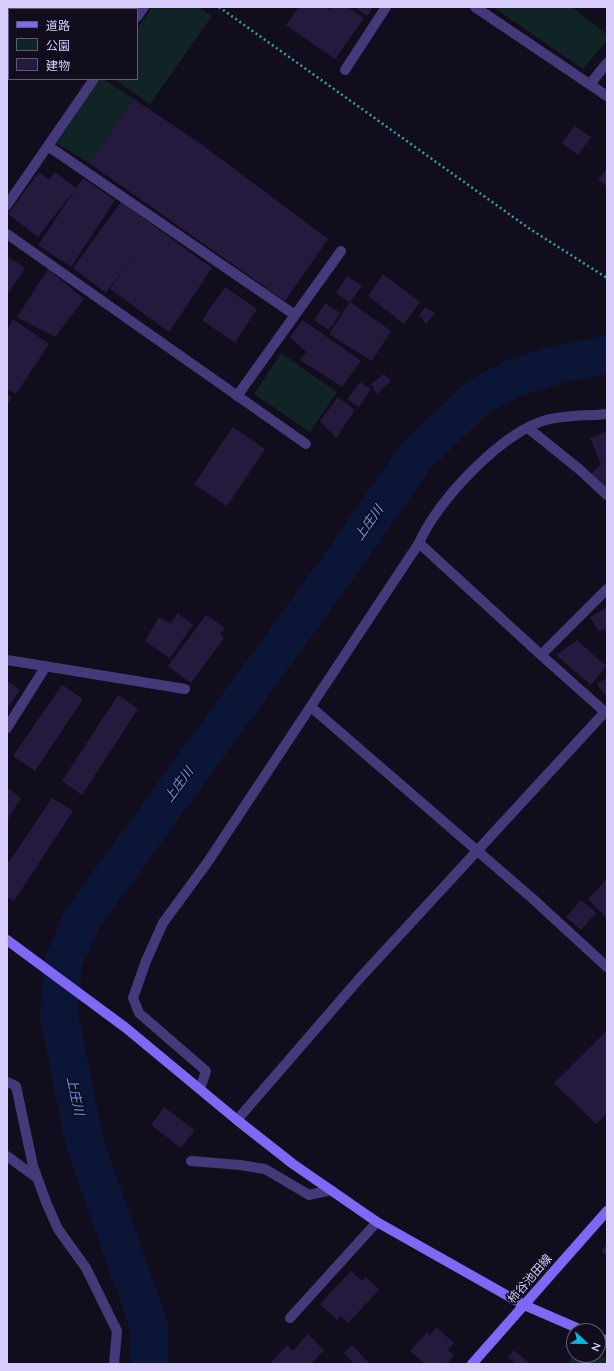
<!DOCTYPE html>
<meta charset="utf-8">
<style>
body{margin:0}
#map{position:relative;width:614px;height:1371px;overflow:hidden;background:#120d1d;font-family:Quicksand,"Noto Sans JP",sans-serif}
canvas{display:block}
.frame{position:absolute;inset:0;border:8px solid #d7ccfc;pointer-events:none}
.legend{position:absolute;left:8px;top:8px;width:130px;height:72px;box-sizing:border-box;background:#120d1d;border:1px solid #615976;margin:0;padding:5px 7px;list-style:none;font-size:12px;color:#d7ccfc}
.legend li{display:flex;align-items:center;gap:8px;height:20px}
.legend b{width:20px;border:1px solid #615976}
.north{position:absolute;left:566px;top:1323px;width:40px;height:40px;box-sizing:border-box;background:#120d1d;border:1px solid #615976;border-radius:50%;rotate:112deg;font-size:11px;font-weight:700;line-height:16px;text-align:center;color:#d7ccfc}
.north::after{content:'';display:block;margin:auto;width:14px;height:18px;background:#0db5e6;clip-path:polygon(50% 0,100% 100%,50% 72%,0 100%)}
</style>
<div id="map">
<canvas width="614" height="1371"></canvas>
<div class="frame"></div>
<ul class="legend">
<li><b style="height:5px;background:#7e68f6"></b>道路</li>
<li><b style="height:11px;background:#102426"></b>公園</li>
<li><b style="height:11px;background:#251a3d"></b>建物</li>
</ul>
<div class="north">N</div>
</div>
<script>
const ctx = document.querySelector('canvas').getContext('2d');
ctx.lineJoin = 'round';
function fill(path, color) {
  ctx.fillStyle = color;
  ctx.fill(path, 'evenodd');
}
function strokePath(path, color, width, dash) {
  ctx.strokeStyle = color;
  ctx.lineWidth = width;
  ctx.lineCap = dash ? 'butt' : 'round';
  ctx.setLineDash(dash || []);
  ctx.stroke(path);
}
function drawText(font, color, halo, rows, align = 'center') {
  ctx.font = font + ' Quicksand,"Noto Sans JP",sans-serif';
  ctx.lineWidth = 3.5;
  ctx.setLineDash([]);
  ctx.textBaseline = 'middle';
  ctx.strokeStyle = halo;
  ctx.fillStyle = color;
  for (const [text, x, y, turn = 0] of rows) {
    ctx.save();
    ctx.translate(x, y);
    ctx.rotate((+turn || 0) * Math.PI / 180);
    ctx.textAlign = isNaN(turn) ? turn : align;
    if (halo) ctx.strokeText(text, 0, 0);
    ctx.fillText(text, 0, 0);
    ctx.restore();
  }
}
const green = new Path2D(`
 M152,7H198L212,16L150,104L114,79H137V29Z
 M493,7H572L607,35V40L583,69Z
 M100,79H103L134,99L89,163L56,143Z
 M281,353L337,392L310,432L254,394Z
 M573,1355L607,1358V1364H568Z`);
const river = new Path2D(`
 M149,1364V1326L85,1144L59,1016L63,963L82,919L335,572L416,456L478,397L514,378L559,364L607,354`);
const building = new Path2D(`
 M35,7H51L50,9H37Z
 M85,7H127L125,9H83Z
 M299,7H325L329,10L331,7H347L364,18L335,59L286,25Z
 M354,7H373L367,16Z
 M134,99L201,144L328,239L285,301L89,163Z
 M575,126L591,137L578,155L562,143Z
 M607,169V187L598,179Z
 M39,172L49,180L55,172L76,188L38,237L8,214Z
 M83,178L115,200L71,267L38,245Z
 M121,202L212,268L169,332L110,289L135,254L106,293L73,268Z
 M7,256L25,268L7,295Z
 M48,269L84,299L55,337L17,317Z
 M383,274L420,302L404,324L368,296Z
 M347,276L362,286L350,302L391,331L372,361L329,334L350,302L336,293Z
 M225,287L257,309L235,343L202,320Z
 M325,303L340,313L329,330L314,320Z
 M425,307L435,313L426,324L419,315Z
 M13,319L49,344L16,394L7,389V331Z
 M303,320L361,361L342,387L300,360L306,352L290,337Z
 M384,374L391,381L377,394L371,384Z
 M360,382L371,389L359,407L347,399Z
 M7,394L12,398L7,405Z
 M338,397L355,410L336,438L320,421Z
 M233,427L265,449L227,506L194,484Z
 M607,431V489L591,474L601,464L590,438Z
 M607,607V629L598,631L590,617Z
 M178,613L193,625L170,658L145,641L159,617L171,623Z
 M206,615L225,628L220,634L224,638L191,683L168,666Z
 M577,640L606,666L591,685L556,655Z
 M607,678V694L605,695L597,684Z
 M7,681L20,690L7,709Z
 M62,685L83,699L35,771L13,756Z
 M118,695L138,709L82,795L62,781Z
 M7,788L21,798L7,820Z
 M52,798L73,811L14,901L7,897V865Z
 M607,879V918L588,899Z
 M581,900L596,913L581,930L566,917Z
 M607,1031V1113L596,1124L554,1083Z
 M164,1107L195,1130L181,1148L151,1125Z
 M607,1244V1256L601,1251Z
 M351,1271L362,1281L366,1277L379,1290L348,1323L341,1316L337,1320L320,1304Z
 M436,1327L454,1343L448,1350L454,1355L447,1364H425L410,1351L427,1332L430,1335Z
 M308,1334L324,1350L311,1364H270L287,1345L293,1351Z
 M352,1345L370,1364H354L344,1353Z
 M514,1350L530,1364H516L508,1357Z`);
const path = new Path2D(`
 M219,7L530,229L607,278`);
const lane = new Path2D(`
 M345,70L386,7
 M191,1161L240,1165L265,1169L309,1195L331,1190
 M290,1318L377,1222`);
const street = new Path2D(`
 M20,7L24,9
 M475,7L607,96
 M68,9L70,7
 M137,17L144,7
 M590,84L607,63
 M48,146L295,315
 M7,205L94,79
 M7,234L306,444
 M237,396L341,251
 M607,414C587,416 565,415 546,420C502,432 436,502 419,543L541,655L607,589
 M528,428L579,469L607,495
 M7,660L185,689
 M311,707L533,899L607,967
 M7,728L46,666
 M7,1082L16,1086L33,1166L46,1202L58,1229L86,1268L117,1331L114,1364
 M200,1089L206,1071L139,1013L133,998L146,961L163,923L207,863L419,543
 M237,1120L359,979L605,712L541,655
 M7,1156L37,1178`);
const secondary = new Path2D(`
 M7,940L126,1028L237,1120L293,1164L377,1222L524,1305L584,1331
 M598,1337L607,1341
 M472,1364L607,1211`);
const streetNames = [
 ["柿谷池田線",530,1279,-49]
];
const waterNames = [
 ["上庄川",369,523,-55],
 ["上庄川",179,785,-54],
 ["上庄川",75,1096,78]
];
fill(green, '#102426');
strokePath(river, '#0b1637', 38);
fill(building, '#251a3d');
strokePath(path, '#34a0a8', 2.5, [2, 3]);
strokePath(lane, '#453a79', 10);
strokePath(street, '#453a79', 10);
strokePath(secondary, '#7e68f6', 10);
drawText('12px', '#d7ccfc', '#120d1d', streetNames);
drawText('italic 13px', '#609df6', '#120d1d', waterNames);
</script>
